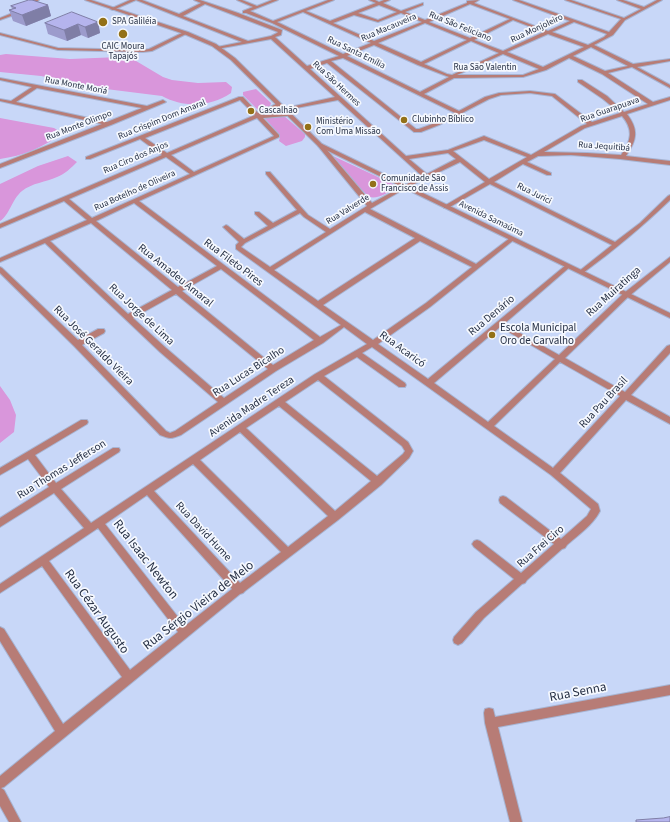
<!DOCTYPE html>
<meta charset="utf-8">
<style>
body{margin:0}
canvas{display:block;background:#c8d7f8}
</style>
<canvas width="670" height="822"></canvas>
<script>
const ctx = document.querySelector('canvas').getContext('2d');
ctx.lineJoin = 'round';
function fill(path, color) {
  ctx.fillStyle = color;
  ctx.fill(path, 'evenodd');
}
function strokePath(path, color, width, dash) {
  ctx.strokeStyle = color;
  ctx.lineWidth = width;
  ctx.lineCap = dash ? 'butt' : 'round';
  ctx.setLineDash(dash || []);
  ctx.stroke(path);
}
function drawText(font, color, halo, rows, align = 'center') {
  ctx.font = font + ' "Source Sans 3",sans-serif';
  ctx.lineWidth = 3.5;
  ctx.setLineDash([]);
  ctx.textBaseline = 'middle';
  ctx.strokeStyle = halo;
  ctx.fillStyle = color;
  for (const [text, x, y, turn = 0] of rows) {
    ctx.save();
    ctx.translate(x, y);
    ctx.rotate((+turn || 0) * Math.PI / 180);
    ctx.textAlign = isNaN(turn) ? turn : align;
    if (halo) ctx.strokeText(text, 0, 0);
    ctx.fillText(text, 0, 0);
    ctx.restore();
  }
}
const green = new Path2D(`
 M6,54L70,59L120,57L131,58L163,77L172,80L198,83L226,82L232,87L231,93C210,107 184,108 162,96L98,88L41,76L0,72V55Z
 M256,89L271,103L270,106L259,111L243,95V92Z
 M284,116L305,134V137L302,141L286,146L279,141L280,136L264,117Z
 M0,118L54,128L62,133C45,147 22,156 0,159Z
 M68,156L77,162C71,168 65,174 57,177C46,182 32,183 22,191C12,199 9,216 0,221V184L38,166Z
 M333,156L393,184L396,186V188C387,193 379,199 369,197L340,168L333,158Z
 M0,386L10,400L16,415L14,432L0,443Z`);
const minor = new Path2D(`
 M34,0H39L22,12L0,20V18L20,10Z
 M130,0H142L179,14L201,3L194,0H200L238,13L282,30L281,35L275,37L307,66L339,56L272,23L246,13H243V11L253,7L237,0H242L257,6L272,0H278L250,11L273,21L328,0H334L306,11L330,21L376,3L369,0H375L379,2L384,0H390L383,3L401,11L423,3V5L405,12L425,20L467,3V1L479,0L474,3L548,31L570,21L513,0H519L609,32L621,19L565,0H571L624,18L641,9L617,0H623L644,7L657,0H662L625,20L613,35L594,45L633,64L670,59V61L637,67L670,85V88L632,67L608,73L653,102L670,97V100L627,114C639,130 637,140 626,156L670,161V165L620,159L571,155L538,156L527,162L551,173V175H547L523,164L494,182L615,242L640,223L668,196L670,195V200C642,227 614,250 583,273H579L578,272L612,245L490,184L448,208H444V206L485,182L460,162L406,188L370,209L476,264L510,238H514L515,239L430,307L378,344L428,379L566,265L568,264L571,266L504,324L559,355L624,293L670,257V262L628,297L565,358L625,392L667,346L670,345V353L631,395L670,417V424L626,400L560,473L598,504L600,511C593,525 578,535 567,545L565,548L562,549L527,580L525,583L522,584L484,618L462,643L458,645L454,643L453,640L454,637L476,612L514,579L474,547L472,544L474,541L477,540L480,541L521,573L554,544L500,503L499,500L500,497L503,496L506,497L561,539L587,516L591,509L551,475L372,347L362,353L405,383L406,385L405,387H399L357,357L324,376L408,442L413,451L409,458L381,485L338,520L245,591L243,593L240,594L4,787L1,788L4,790L21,822H9L0,806V776L55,731L0,641V627L4,629L63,724L122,677L42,566L0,593V584L84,528L54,493L0,527V518L49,487L28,459L0,475V468L81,420H87L88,422L87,424L35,455L56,483L113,448H119L120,450L119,452L61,489L91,523L315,374L367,344L344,327L323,343L276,371L181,435C171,439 170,439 160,435L74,346L0,273V267L2,268L78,340L98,329H104L105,331L104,333L82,345L166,431L170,433L175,431L218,402L160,352L45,243L0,262V258L87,220L64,201L0,228V224L162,155L140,139L90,159H86V157L239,97H243L258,113L276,104H280V106L261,115L289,113L290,114L287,116L263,118L279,135V137L139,201L320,337L341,325L236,249V245L239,242L223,227L226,225L228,226L244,239L268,226L255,214V212H259L273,223L297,210L266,174V172H270L308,215L330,229L367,206L318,146V144H322L372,203L422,176L338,100L281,111V109L335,97L271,39L217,49V47L242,42L136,0L113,10L110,9ZM205,4L278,32L277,33L271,36L248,41L183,16ZM470,4L510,19L470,38L429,22ZM379,5L397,12L378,20L358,13ZM303,12L371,43L343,54L277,22ZM401,13L422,22L374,41L333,23L354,15L378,22ZM513,20L544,32L503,51L474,40ZM574,22L607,34L604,37L588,45L552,32ZM425,23L467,40L421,62L378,43ZM548,34L584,47L543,67L507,52ZM471,41L499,53L452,75L447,74L424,64ZM374,45L418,65L449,77L420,92L347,56ZM591,47L628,66L605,71L573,56ZM503,54L539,69L523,75H457ZM343,58L455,113L435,123L419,129H416L331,61ZM569,58L602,74L648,104L624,112L607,96L582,80H578V82L603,99L620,113L592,122L555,94L530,91L499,93L485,97L459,111L424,94L454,78L523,77L546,70ZM327,63L414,132H421L439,125L489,99L501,95L530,93L552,96L587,124L581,126L531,155L484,136L448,150L406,156L310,69ZM240,100L255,115L167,153L145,138ZM622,116C634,130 631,141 621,155L587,153L544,152L585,128ZM257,118L274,136L194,172L171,155ZM484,140L527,157L489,179L453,151ZM448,153L456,159L427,174L409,159ZM166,157L190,174L92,218L69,199ZM134,203L217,266L178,287L96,221ZM365,212L415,238L318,301L274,270ZM300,213L304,217L326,232L270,267L241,247L245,243ZM91,223L172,290L128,314L50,241ZM420,241L472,267L426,303L373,340L323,305ZM221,269L314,340L273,365L182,291ZM176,294L268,369L224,398L166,348L133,318ZM500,327L555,359L488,422L434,383ZM560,362L620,396L553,468L494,426ZM318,380L402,446L405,451L403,454L377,476L285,402ZM279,406L371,481L335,511L246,428ZM240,432L328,516L288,547L200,460ZM193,464L281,552L240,583L154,491ZM147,495L232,589L185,626L105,524ZM98,528L178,632L130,670L49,561Z
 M184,32L188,33L152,51L143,52L58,50L0,35V33L58,48L143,50L149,49Z
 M0,78L147,106L163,100L166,102L111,125L0,168V164L102,124L0,101V99L11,101L32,87L0,80ZM37,88L142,108L107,122L16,102Z
 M670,685V695L498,727L522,822H510L485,723L484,713L485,709L489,708L493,709L495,717Z`);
const tertiary = new Path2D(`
 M85,0H91L188,32L216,44L235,58L322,144L670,313V318L318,146L231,60L212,46L184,34Z`);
const wall = new Path2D(`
 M48,5L51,16L26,26L13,21L9,10L12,9L11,6Z
 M98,22L100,33L88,38L81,35L67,41L48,34L45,23Z`);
const shadedWall = new Path2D(`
 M48,5L51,16L26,26L22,15Z
 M98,22L100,33L88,38L85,27Z
 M78,24L81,35L67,41L64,30Z`);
const building = new Path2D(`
 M29,0H32L48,5L22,15L9,10L16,8L11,6Z
 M72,12L98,22L85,27L78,24L64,30L45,23Z
 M670,817V822H636V820L663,818Z`);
const markers = [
 [103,22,5,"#937118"],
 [123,34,5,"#937118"],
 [251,111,4,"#937118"],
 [404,120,4,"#937118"],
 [308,127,4,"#937118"],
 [373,184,4,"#937118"],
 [492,335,4,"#937118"]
];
const farPoinames = [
 ["SPA Galiléia",112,22],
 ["CAIC Moura",123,47,"center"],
 ["Tapajós",123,57,"center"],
 ["Cascalhão",259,111],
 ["Clubinho Bíblico",412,120],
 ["Ministério",316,122],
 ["Com Uma Missão",316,132],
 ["Comunidade São",381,179],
 ["Francisco de Assis",381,189]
];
const farStreetnames = [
 ["Rua São Feliciano",460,27,22],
 ["Rua Macauveira",389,28,-23],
 ["Rua Monjoleiro",537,29,-25],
 ["Rua Santa Emília",356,53,26],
 ["Rua São Valentin",485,68],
 ["Rua São Hermes",336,84,43],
 ["Rua Monte Moriá",76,86,11],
 ["Rua Guarapuava",610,110,-19],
 ["Rua Crispim Dom Amaral",162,120,-22],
 ["Rua Monte Olimpo",79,126,-21],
 ["Rua Jequitibá",604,147,4],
 ["Rua Ciro dos Anjos",136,158,-23],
 ["Rua Botelho de Oliveira",135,191,-24],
 ["Rua Jurici",534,194,26],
 ["Rua Valverde",348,210,-32],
 ["Avenida Samaúma",491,219,26]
];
const streetNames = [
 ["Rua Fileto Pires",233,263,37],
 ["Rua Amadeu Amaral",175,276,39],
 ["Rua Muiratinga",614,292,-42],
 ["Rua Jorge de Lima",141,315,43],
 ["Rua Denário",492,316,-40],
 ["Rua José Geraldo Vieira",93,346,45],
 ["Rua Acaricó",402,350,36],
 ["Rua Lucas Bicalho",249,372,-33],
 ["Rua Pau Brasil",604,403,-47],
 ["Avenida Madre Tereza",252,407,-34],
 ["Rua Thomas Jefferson",62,470,-32],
 ["Rua David Hume",203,532,47],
 ["Rua Frei Ciro",541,547,-41]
];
const poiNames = [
 ["Escola Municipal",500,329],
 ["Oro de Carvalho",500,342]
];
const nearStreetnames = [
 ["Rua Isaac Newton",145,560,52],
 ["Rua Sérgio Vieira de Melo",199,606,-38],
 ["Rua Cézar Augusto",96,612,54],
 ["Rua Senna",578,693,-11]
];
fill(green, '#d996db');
strokePath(minor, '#a7b5d4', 2);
strokePath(tertiary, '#a7b5d4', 2);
fill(minor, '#b77c76');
fill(tertiary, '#b77c76');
fill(wall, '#9c9bcc');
fill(shadedWall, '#7f7ea6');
fill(building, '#b5b4ed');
strokePath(building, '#7f7ea6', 1);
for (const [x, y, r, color] of markers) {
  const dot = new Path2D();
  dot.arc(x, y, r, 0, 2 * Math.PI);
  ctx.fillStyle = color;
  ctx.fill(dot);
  strokePath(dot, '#f5f8fe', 1.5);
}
drawText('9px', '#252f44', '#f5f8fe', farPoinames, 'left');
drawText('9px', '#252f44', '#f5f8fe', farStreetnames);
drawText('11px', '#252f44', '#f5f8fe', streetNames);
drawText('11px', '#252f44', '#f5f8fe', poiNames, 'left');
drawText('13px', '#252f44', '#f5f8fe', nearStreetnames);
</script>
